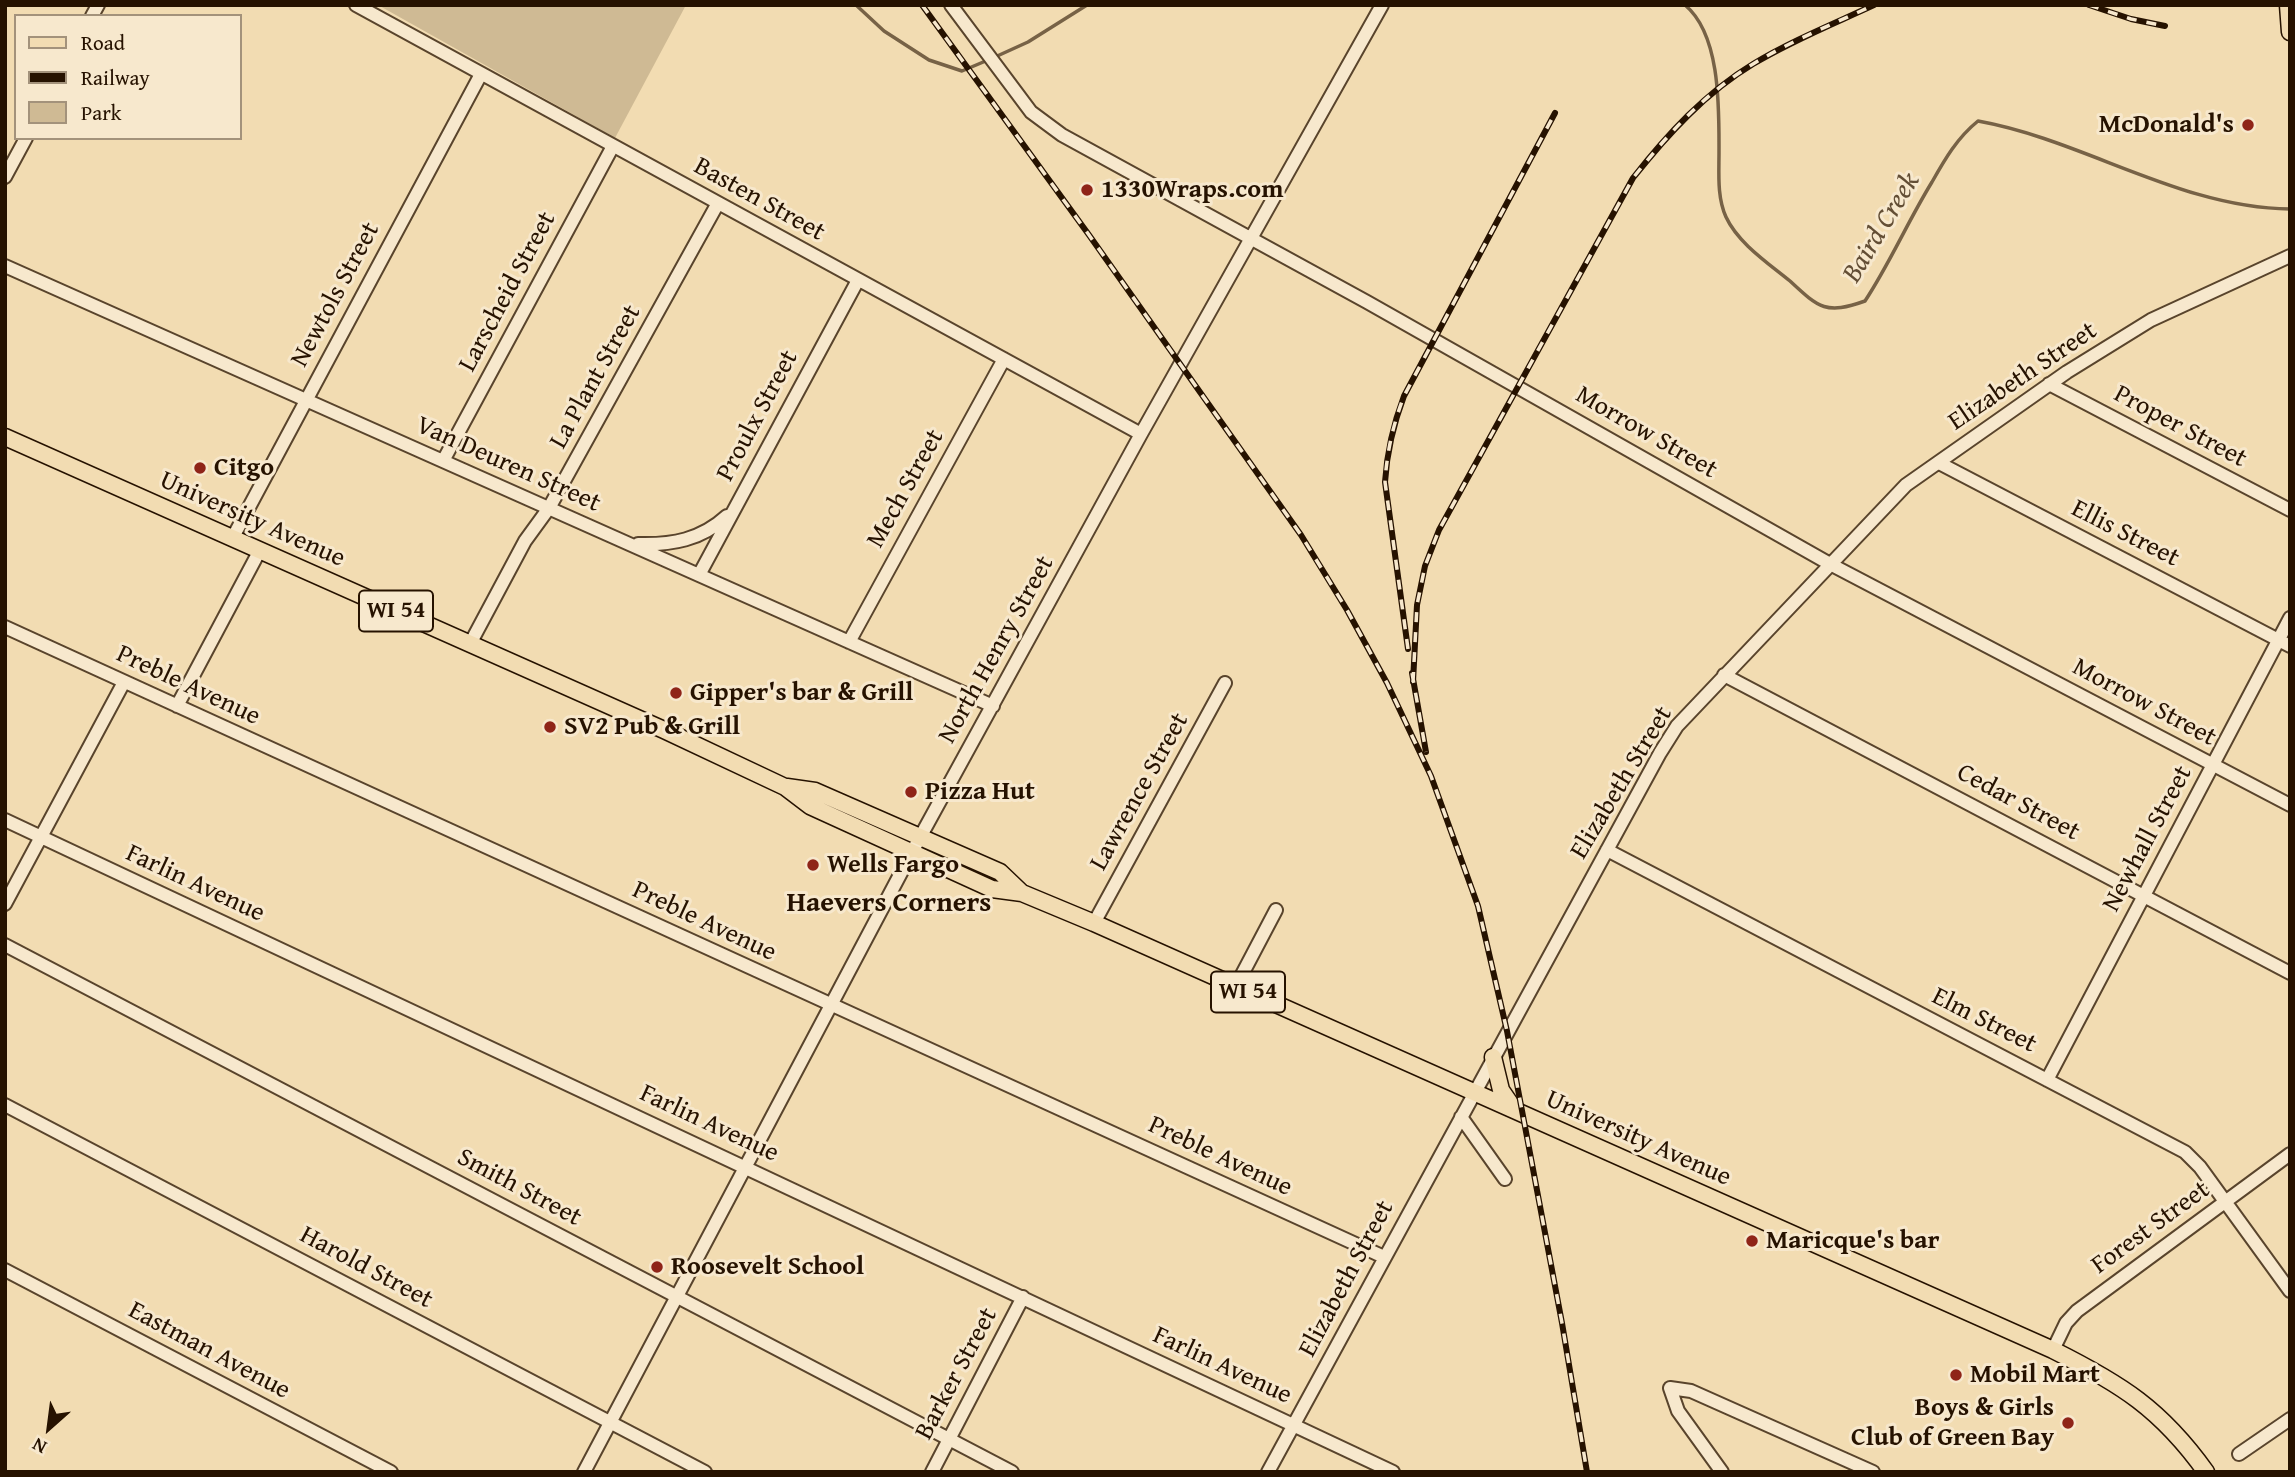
<!DOCTYPE html>
<style>
body{margin:0}
#map{position:relative;width:2295px;height:1477px;overflow:hidden;background:#f2dcb2;font-family:"Gentium Book Plus",serif}
canvas{display:block}
.frame{position:absolute;inset:0;border:7px solid #261200;pointer-events:none}
.legend{position:absolute;left:14px;top:14px;width:228px;height:126px;box-sizing:border-box;background:#f7e8cd;border:2px solid #a3927b;margin:0;padding:9px 12px;list-style:none;font-size:21px;color:#261200}
.legend li{display:flex;align-items:center;gap:14px;height:35px}
.legend b{width:35px;border:2px solid #a3927b}
.north{position:absolute;left:14px;top:1393px;width:70px;height:70px;-webkit-text-stroke:5px #f7e8cd;paint-order:stroke;rotate:208deg;font-size:19px;font-weight:700;line-height:28px;text-align:center;color:#261200}
.north::after{content:'';display:block;margin:auto;width:24px;height:32px;background:#261200;clip-path:polygon(50% 0,100% 100%,50% 72%,0 100%)}
</style>
<div id="map">
<canvas width="2295" height="1477"></canvas>
<div class="frame"></div>
<ul class="legend">
<li><b style="height:9px;background:#f2dcb2"></b>Road</li>
<li><b style="height:9px;background:#261200"></b>Railway</li>
<li><b style="height:19px;background:#cfba94"></b>Park</li>
</ul>
<div class="north">N</div>
</div>
<script>
const ctx = document.querySelector('canvas').getContext('2d');
ctx.lineJoin = 'round';
function fill(path, color) {
  ctx.fillStyle = color;
  ctx.fill(path, 'evenodd');
}
function strokePath(path, color, width, dash) {
  ctx.strokeStyle = color;
  ctx.lineWidth = width;
  ctx.lineCap = dash ? 'butt' : 'round';
  ctx.setLineDash(dash || []);
  ctx.stroke(path);
}
function drawText(font, color, halo, rows, align = 'center') {
  ctx.font = font + ' "Gentium Book Plus",serif';
  ctx.lineWidth = 6;
  ctx.setLineDash([]);
  ctx.textBaseline = 'middle';
  ctx.strokeStyle = halo;
  ctx.fillStyle = color;
  for (const [text, x, y, turn = 0] of rows) {
    ctx.save();
    ctx.translate(x, y);
    ctx.rotate((+turn || 0) * Math.PI / 180);
    ctx.textAlign = isNaN(turn) ? turn : align;
    if (halo) ctx.strokeText(text, 0, 0);
    ctx.fillText(text, 0, 0);
    ctx.restore();
  }
}
const green = new Path2D(`
 M378,5H686L615,138Z`);
const stream = new Path2D(`
 M856,5L884,31L929,60L962,71L988,60
 M1685,5C1721,35 1719,109 1719,153C1719,174 1717,197 1726,217C1738,243 1768,263 1790,281C1819,308 1826,315 1865,301C1890,263 1908,221 1932,182C1945,159 1957,138 1978,121C2084,140 2180,208 2290,209
 M995,57L1028,42L1087,5`);
const minor = new Path2D(`
 M356,5L1141,434
 M951,5L1031,112L1062,135L1367,302L1830,564L2290,805
 M92,16L98,5
 M5,177L26,138
 M5,266L993,706
 M2049,384L2290,510
 M443,461L613,146
 M1939,463L2290,646
 M232,539L481,74
 M638,544C672,545 701,540 727,516
 M699,575L858,280
 M5,627L1384,1257
 M849,642L1004,359
 M470,644L525,541L549,508L718,203
 M1724,675L2290,973
 M177,706L260,550
 M5,820L1393,1472
 M1607,850L2185,1152L2200,1167L2290,1291
 M5,904L124,682
 M1094,923L1225,683
 M5,945L1012,1472
 M1236,986L1276,910
 M2047,1080L2290,618
 M5,1105L705,1472
 M1461,1117L1505,1179
 M5,1270L391,1472
 M2053,1350L2066,1323L2077,1311L2290,1154
 M2239,1454L2290,1419
 M584,1472L912,852L1141,434L1382,5
 M932,1472L1023,1297
 M1268,1472L1660,753L1677,726L1906,485L2067,372L2151,320L2290,256
 M1722,1472L1678,1411L1670,1388L1691,1391L1873,1472`);
const major = new Path2D(`
 M2288,5L2290,32
 M5,437L664,730L785,787L810,806L992,889L1022,893L1094,923L2053,1350C2121,1384 2161,1409 2206,1472
 M787,787L815,791L1000,872L1022,893
 M1493,1057L1501,1090L1514,1109`);
const rail = new Path2D(`
 M922,5L1089,235L1301,535L1347,610L1387,683L1431,776L1478,906L1507,1031L1562,1323L1587,1472
 M2089,5L2131,19L2165,26
 M1408,649L1385,482C1387,451 1393,425 1404,396L1555,113
 M1412,673L1426,752
 M1413,682L1417,605L1425,566L1439,530L1633,178C1667,135 1705,93 1753,64C1791,41 1833,24 1874,5`);
const markers = [
 [2248,125,7,"#8f2418"],
 [1087,190,7,"#8f2418"],
 [200,468,7,"#8f2418"],
 [676,693,7,"#8f2418"],
 [550,727,7,"#8f2418"],
 [911,792,7,"#8f2418"],
 [813,865,7,"#8f2418"],
 [1752,1241,7,"#8f2418"],
 [657,1267,7,"#8f2418"],
 [1956,1375,7,"#8f2418"],
 [2068,1423,7,"#8f2418"]
];
const shields = [
 [396,611,74],
 [1248,992,74]
];
const shieldNames = [
 ["WI 54",396,611],
 ["WI 54",1248,992]
];
const poiNames = [
 ["McDonald's",2234,125,"right"],
 ["1330Wraps.com",1101,190],
 ["Citgo",214,468],
 ["Gipper's bar & Grill",690,693],
 ["SV2 Pub & Grill",564,727],
 ["Pizza Hut",925,792],
 ["Wells Fargo",827,865],
 ["Maricque's bar",1766,1241],
 ["Roosevelt School",671,1267],
 ["Mobil Mart",1970,1375],
 ["Boys & Girls",2054,1408,"right"],
 ["Club of Green Bay",2054,1438,"right"]
];
const streetNames = [
 ["Basten Street",759,200,29],
 ["Larscheid Street",508,292,-62],
 ["Newtols Street",336,295,-62],
 ["La Plant Street",596,377,-61],
 ["Elizabeth Street",2023,377,-34],
 ["Proulx Street",758,416,-62],
 ["Proper Street",2180,427,28],
 ["Morrow Street",1646,433,30],
 ["Van Deuren Street",508,465,24],
 ["Mech Street",906,489,-61],
 ["University Avenue",252,520,24],
 ["Ellis Street",2125,534,27],
 ["North Henry Street",997,650,-61],
 ["Preble Avenue",188,686,25],
 ["Morrow Street",2144,703,28],
 ["Elizabeth Street",1622,783,-59],
 ["Lawrence Street",1140,792,-61],
 ["Cedar Street",2018,803,28],
 ["Newhall Street",2148,839,-62],
 ["Farlin Avenue",195,884,25],
 ["Preble Avenue",704,922,25],
 ["Elm Street",1984,1021,27],
 ["Farlin Avenue",709,1124,25],
 ["University Avenue",1638,1139,24],
 ["Preble Avenue",1220,1157,25],
 ["Smith Street",519,1188,28],
 ["Forest Street",2151,1228,-36],
 ["Harold Street",366,1268,28],
 ["Elizabeth Street",1347,1279,-62],
 ["Eastman Avenue",209,1351,28],
 ["Farlin Avenue",1222,1366,25],
 ["Barker Street",957,1374,-62]
];
const waterNames = [
 ["Baird Creek",1882,228,-59]
];
const neighbourhoodNames = [
 ["Haevers Corners",889,904]
];
fill(green, '#cfba94');
strokePath(stream, '#776246', 3.5);
strokePath(minor, '#59442c', 16);
strokePath(major, '#261200', 19);
strokePath(minor, '#f7e8cd', 12);
strokePath(major, '#f2dcb2', 16);
strokePath(rail, '#261200', 6);
strokePath(rail, '#f7e8cd', 3.5, [10]);
for (const [x, y, r, color] of markers) {
  const dot = new Path2D();
  dot.arc(x, y, r, 0, 2 * Math.PI);
  ctx.fillStyle = color;
  ctx.fill(dot);
  strokePath(dot, '#f7e8cd', 2.5);
}
for (const [x, y, w] of shields) {
  const box = new Path2D();
  box.roundRect(x - w / 2, y - 20.5, w, 41, 5);
  ctx.fillStyle = '#f7e8cd';
  ctx.fill(box);
  strokePath(box, '#261200', 2);
}
drawText('bold 24px', '#261200', null, shieldNames);
drawText('bold 26px', '#261200', '#f7e8cd', poiNames, 'left');
drawText('26px', '#261200', '#f7e8cd', streetNames);
drawText('italic 28px', '#634e35', '#f7e8cd', waterNames);
drawText('bold 28px', '#261200', '#f7e8cd', neighbourhoodNames);
</script>
